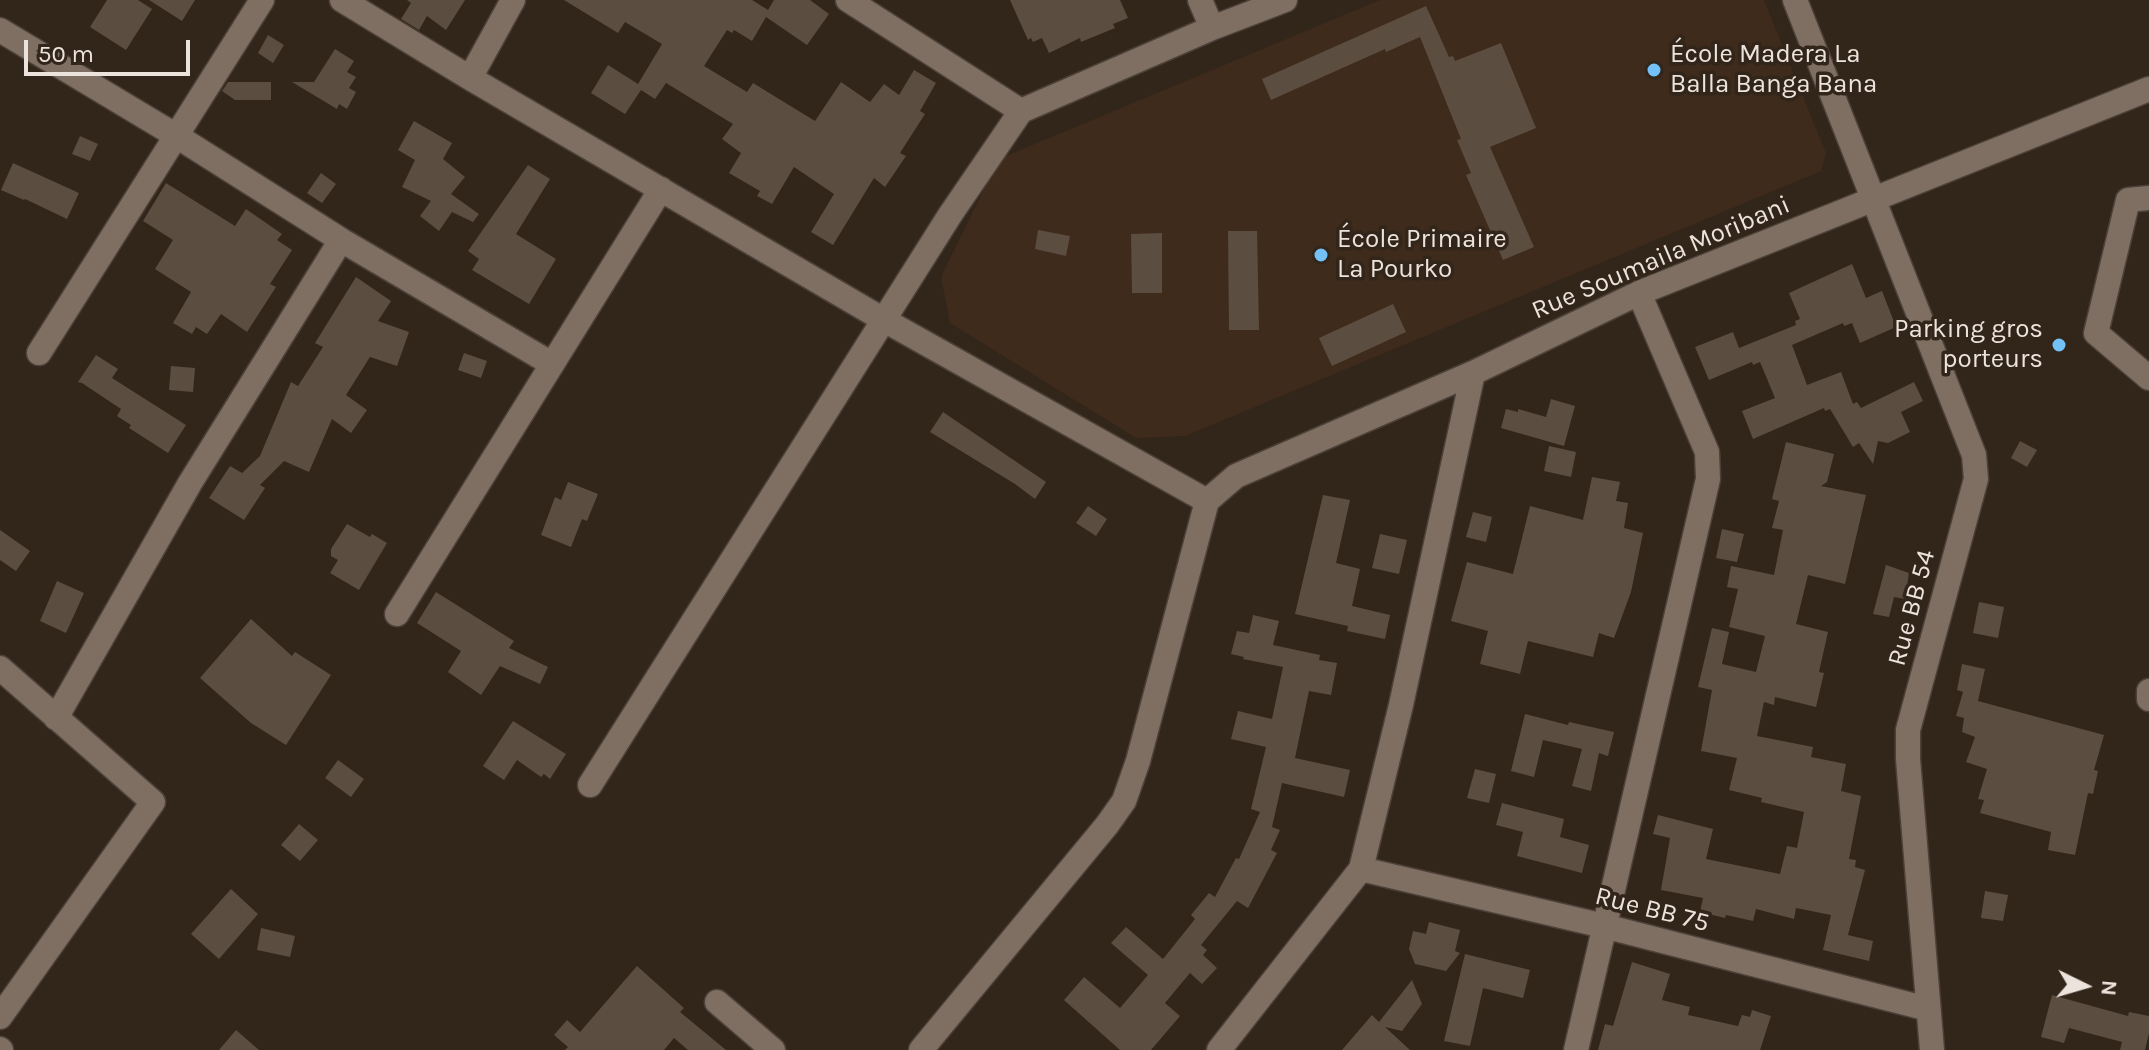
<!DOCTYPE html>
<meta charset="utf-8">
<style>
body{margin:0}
#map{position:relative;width:2149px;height:1050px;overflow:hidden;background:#32251a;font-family:Karla,sans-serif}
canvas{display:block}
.north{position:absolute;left:2045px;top:946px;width:80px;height:80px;-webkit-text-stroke:6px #32251a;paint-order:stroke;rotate:95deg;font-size:22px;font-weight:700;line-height:32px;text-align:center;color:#ece3dc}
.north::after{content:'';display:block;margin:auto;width:28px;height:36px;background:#ece3dc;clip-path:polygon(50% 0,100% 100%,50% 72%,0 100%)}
.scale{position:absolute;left:24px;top:40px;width:166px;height:36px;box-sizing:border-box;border:4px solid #ece3dc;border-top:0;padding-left:10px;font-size:24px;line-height:28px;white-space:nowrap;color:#ece3dc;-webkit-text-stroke:6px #32251a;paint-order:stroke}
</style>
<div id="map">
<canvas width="2149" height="1050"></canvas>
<div class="north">N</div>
<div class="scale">50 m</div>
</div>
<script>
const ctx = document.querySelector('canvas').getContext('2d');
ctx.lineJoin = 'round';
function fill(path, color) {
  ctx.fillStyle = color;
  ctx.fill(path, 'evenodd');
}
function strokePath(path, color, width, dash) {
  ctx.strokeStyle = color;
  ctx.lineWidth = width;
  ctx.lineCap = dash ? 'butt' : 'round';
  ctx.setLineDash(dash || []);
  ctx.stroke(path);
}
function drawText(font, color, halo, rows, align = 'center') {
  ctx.font = font + ' Karla,sans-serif';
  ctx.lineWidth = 7;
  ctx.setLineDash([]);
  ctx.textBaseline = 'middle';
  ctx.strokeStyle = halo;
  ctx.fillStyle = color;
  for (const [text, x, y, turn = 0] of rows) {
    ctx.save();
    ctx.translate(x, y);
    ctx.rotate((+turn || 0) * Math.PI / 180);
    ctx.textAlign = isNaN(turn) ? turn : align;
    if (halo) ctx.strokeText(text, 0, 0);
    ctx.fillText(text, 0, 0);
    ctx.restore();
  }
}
const built = new Path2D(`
 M1380,0H1764L1826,153L1821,171L1185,436L1136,438L950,323L941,277L999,159Z`);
const building = new Path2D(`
 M107,0H138L152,9L126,50L90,27Z
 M149,0H195L182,21Z
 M407,0H465L446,30L427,16L419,30L401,19L411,3Z
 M564,0H752L768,10L774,0H810L829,14L807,45L766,17L752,41L734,30L732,33L727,30L704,66L747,92L753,83L815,121L841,82L870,102L884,84L899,95L914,70L936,83L920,111L925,114L900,153L906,156L885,187L874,178L833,245L811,232L834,194L794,167L772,204L757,196L760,191L729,173L741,153L722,139L733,124L666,83L655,99L641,90L625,114L591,93L608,65L638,84L662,44L625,22L618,33Z
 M1010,0H1120L1128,18L1113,24L1115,28L1081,42L1080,38L1049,53L1042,38L1033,42L1031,38L1028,40Z
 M1426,6L1449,57L1453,56L1455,61L1501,43L1536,128L1490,147L1534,247L1503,260L1466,175L1471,173L1457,140L1461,139L1420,37L1386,52L1385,49L1271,100L1262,79Z
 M268,35L284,45L273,63L258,53Z
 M335,49L354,61L347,72L356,77L349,88L356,92L347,109L339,104L337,109L292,82H314Z
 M228,82H271V100H235L222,91Z
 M414,121L452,143L443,159L465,177L451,194L479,214L473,222L452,212L439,231L420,216L431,201L402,187L415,160L398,150Z
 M80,136L98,144L90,161L72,154Z
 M13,163L79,193L67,219L25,199L24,200L1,190Z
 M528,165L550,179L516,234L556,259L529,304L472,270L479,259L468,251Z
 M321,173L336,184L322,203L307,193Z
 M166,183L235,226L246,209L282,234L277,240L292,250L270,284L276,287L247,332L221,314L207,334L196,327L192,334L173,323L191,292L155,269L173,240L143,221Z
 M1038,230L1070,236L1066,256L1035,249Z
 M1228,231H1257L1259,330H1229Z
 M1162,233V293H1132L1131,234Z
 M1852,264L1866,298L1882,291L1896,327L1860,343L1852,323L1844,326L1843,323L1792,345L1807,385L1841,372L1853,404L1857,402L1861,408L1914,382L1923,401L1901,412L1910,432L1888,443L1878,441L1873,464L1859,443L1853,447L1830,409L1825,411L1824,408L1753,439L1742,411L1775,398L1760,362L1753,365L1752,362L1709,380L1695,347L1733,332L1739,348L1796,325L1795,321L1800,319L1789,293Z
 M356,277L391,301L378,321L409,332L397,366L370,357L346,395L367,410L351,433L332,419L309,472L284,461L260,485L265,488L244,520L209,498L230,466L242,473L260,456L291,382L298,386L323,347L315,343Z
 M1393,304L1406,332L1332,366L1319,338Z
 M464,353L487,361L481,378L458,370Z
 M96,355L118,369L112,378L186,425L168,453L129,428L131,425L117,416L121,409L82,383L78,382Z
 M171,366L195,368L193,392L169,390Z
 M1551,399L1575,406L1564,446L1501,428L1506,409L1518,412V409L1546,417Z
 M943,412L1046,482L1035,499L1015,484L930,432Z
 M2020,441L2037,450L2027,467L2011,458Z
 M1786,442L1834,454L1827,482L1821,486L1866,495L1845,584L1808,575L1796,624L1828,632L1819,672L1824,673L1816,707L1775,697L1774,705L1764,702L1757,736L1813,747L1811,757L1846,764L1841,791L1861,796L1849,859L1856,860L1855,867L1865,870L1848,935L1873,941L1869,961L1823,950L1831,915L1796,908L1794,919L1756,909L1753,921L1726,915L1725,918L1700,912L1703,898L1661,890L1670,838L1653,834L1658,815L1713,829L1706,859L1780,874L1787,846L1797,848L1804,812L1761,802L1762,798L1729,790L1737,758L1701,751L1712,690L1698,687L1712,628L1729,632L1722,664L1756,672L1765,636L1729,627L1738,589L1727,587L1731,566L1774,575L1783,530L1772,528L1779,501L1772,499Z
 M1549,446L1576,452L1571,477L1544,471Z
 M1592,477L1620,482L1616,501L1628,503L1624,528L1643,533L1631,592L1614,638L1599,633L1593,657L1528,641L1520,674L1480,664L1488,631L1451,621L1467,562L1513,574L1530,506L1583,520Z
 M568,482L598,494L587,521L582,519L571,547L541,535L555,497L561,500Z
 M1323,495L1350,500L1336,563L1360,569L1352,606L1390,615L1385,639L1347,631L1348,626L1295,614Z
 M1088,506L1107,519L1096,536L1076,523Z
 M1473,512L1492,517L1486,542L1466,537Z
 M347,524L370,537L372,534L387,543L359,590L330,573L338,560L331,556V549Z
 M1722,529L1744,534L1737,562L1716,558Z
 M0,530L30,551L16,571L0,560Z
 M1380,534L1407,540L1399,574L1372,568Z
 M1886,565L1909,573L1905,599L1894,597L1889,617L1873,614Z
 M57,581L84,593L66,633L40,621Z
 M436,592L514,641L509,648L548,667L540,684L500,666L481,695L448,672L461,651L417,623Z
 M1979,602L2004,607L1998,638L1973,633Z
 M1253,615L1279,621L1273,645L1320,655L1319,660L1337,663L1331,695L1309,691L1295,758L1350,770L1344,797L1282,783L1272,827L1280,830L1271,850L1277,853L1248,908L1237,901L1201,945L1207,950L1203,955L1217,968L1202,984L1190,973L1165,1003L1180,1016L1151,1050H1120L1064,1000L1084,977L1120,1008L1148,975L1111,943L1126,927L1163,959L1195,919L1191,915L1209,893L1215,897L1236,858L1239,859L1260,812L1251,809L1266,747L1231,739L1238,711L1272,719L1283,667L1243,659L1244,657L1231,654L1237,631L1249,633Z
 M251,619L292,656L295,652L331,675L286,745L251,723L200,678Z
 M1962,664L1985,669L1978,701L2104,735L2094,770L2098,771L2093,794L2088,793L2075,855L2048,850L2051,832L1980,813L1984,800L1978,799L1987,769L1966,762L1975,737L1962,732L1964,718L1956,716L1963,692L1957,690Z
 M1525,714L1568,725L1569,722L1614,732L1608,756L1599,753L1591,791L1572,786L1582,749L1543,740L1534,777L1511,771Z
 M513,721L566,754L550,779L544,774L541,777L517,760L504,780L483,766Z
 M338,760L364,779L351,797L325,778Z
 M1475,769L1496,774L1489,803L1467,798Z
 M1502,803L1564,819L1560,837L1589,845L1582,873L1517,856L1523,832L1496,825Z
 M299,824L318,840L300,861L281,845Z
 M231,889L258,914L219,959L191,934Z
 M1985,891L2008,895L2003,921L1981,918Z
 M1429,922L1460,930L1455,951L1460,953L1446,971L1415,964L1409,949L1413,931L1426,934Z
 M261,928L295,936L290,957L257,950Z
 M1465,954L1530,970L1523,998L1483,988L1470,1046L1444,1041Z
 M1632,962L1670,974L1662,1000L1690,1007L1688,1015L1738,1026L1742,1015L1750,1017L1752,1010L1771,1016L1760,1050H1598L1605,1024L1613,1026Z
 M637,966L684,1008L680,1012L726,1050H688L674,1038L664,1050H565L568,1047L554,1035L567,1020L580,1032Z
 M1412,980L1422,1004L1402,1031L1385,1027L1410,1050H1342L1372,1015L1379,1022Z
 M2052,995L2128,1016L2129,1012L2149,1016V1033L2145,1050H2120L2122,1042L2069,1028L2064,1043L2041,1037Z
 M236,1030L259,1050H219Z`);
const minor = new Path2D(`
 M342,0L470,78L884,320L1207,501
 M848,0L1021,111
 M1200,0L1212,28
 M1795,0L1974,455L1976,479L1908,730V759L1932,1050
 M0,30L175,135L341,240L552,364
 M470,78L513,0
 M2149,198L2128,200L2096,333L2149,378
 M39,353L262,0
 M1207,501L1236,476L1473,373L1639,293L2149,89
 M397,614L661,189
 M0,668L153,802L0,1017
 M2149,691V699
 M56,718L190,483L341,240
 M590,785L950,215L1021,111L1212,28L1285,0
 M1361,869L1604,926L1928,1009
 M717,1002L773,1050
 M0,1049L1,1050
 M921,1050L1107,825L1124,801L1138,761L1207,501
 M1219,1050L1361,869L1401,705L1473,373
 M1576,1050L1708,479L1707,452L1639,293`);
const markers = [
 [1654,70,8,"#73c1f6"],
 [1321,255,8,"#73c1f6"],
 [2059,345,8,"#73c1f6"]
];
const poiNames = [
 ["École Madera La",1670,55],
 ["Balla Banga Bana",1670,85],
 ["École Primaire",1337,240],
 ["La Pourko",1337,270],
 ["Parking gros",2043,330,"right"],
 ["porteurs",2043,360,"right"]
];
const streetNames = [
 ["Rue Soumaila Moribani",1661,258,-23],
 ["Rue BB 54",1912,608,-75],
 ["Rue BB 75",1652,910,14]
];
fill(built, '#3e2b1c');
fill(building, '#5c4d41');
strokePath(minor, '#4c4139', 27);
strokePath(minor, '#7f6f63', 24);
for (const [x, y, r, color] of markers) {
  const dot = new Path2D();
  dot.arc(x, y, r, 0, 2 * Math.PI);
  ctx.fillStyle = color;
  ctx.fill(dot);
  strokePath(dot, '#32251a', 3);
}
drawText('26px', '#ece3dc', '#32251a', poiNames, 'left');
drawText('26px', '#ece3dc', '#32251a', streetNames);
</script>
